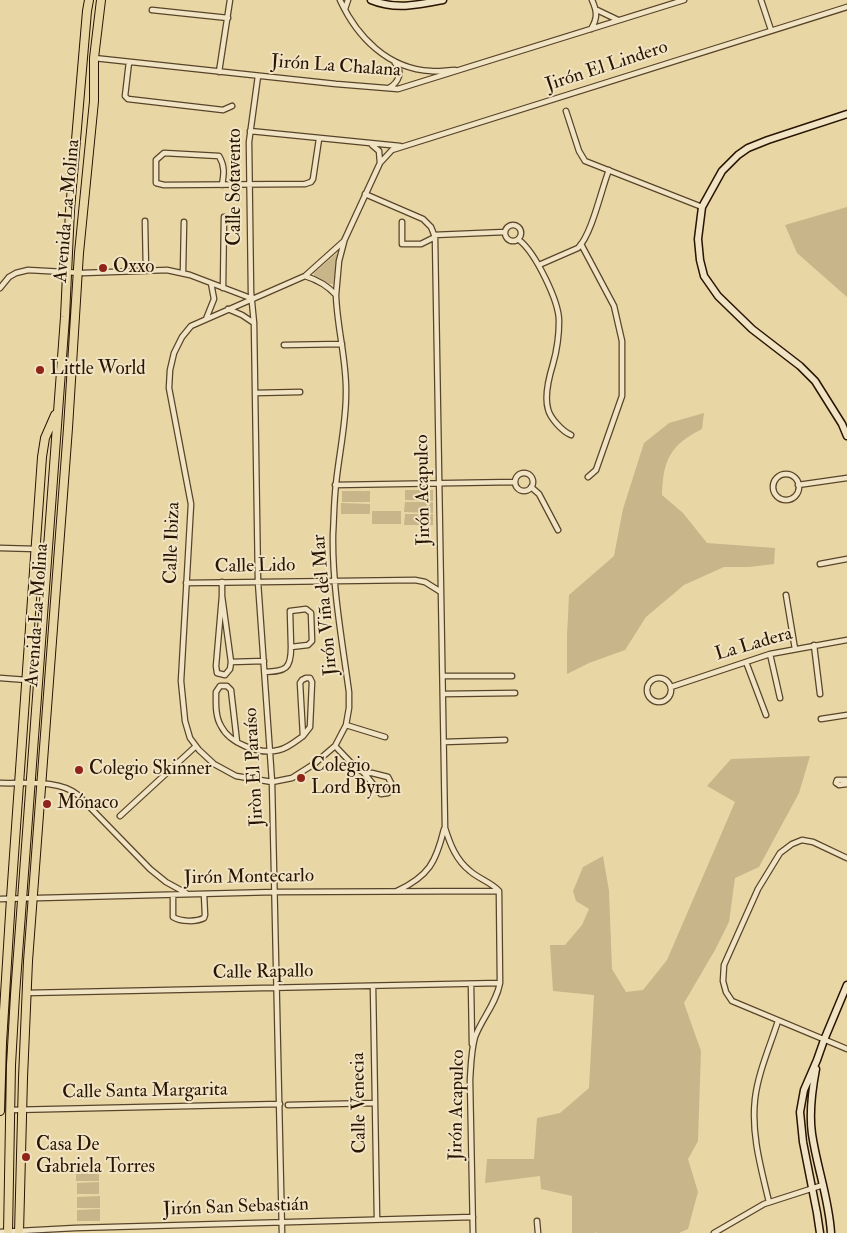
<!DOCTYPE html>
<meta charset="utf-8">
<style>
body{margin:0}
canvas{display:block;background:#e9d6a5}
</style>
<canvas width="847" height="1233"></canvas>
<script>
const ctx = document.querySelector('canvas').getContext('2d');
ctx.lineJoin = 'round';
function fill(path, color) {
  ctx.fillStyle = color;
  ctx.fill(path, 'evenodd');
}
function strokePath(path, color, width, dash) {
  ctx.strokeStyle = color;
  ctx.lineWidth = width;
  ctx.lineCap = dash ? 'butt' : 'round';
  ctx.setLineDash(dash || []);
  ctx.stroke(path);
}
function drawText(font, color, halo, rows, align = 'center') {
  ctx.font = font + ' "IM FELL Double Pica",serif';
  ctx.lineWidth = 4;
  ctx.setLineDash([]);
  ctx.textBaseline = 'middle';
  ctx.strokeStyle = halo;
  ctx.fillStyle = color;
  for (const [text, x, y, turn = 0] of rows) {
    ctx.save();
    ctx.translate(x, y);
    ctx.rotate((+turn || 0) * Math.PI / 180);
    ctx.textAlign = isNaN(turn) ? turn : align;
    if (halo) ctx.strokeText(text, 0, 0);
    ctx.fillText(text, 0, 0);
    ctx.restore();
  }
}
const green = new Path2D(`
 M847,207V297L797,253L785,225Z
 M337,253L333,284H329L314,277V273Z
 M704,413L702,429C670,445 663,460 662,495L683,513L707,543L775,548L774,564L749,567H724L684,585L646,617L625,650L589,663L567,674V636L569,595L614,556L623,509L644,443L669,423Z
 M405,490H433V501L405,500Z
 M342,491H370V502H342Z
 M405,502H433V513L404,512Z
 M341,503L370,504V514H341Z
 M372,511H401V524H372Z
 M405,514H433V525H404Z
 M810,756L799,793L759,867L735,878L729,922L715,950L684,1003L701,1051L698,1141L688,1159L698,1192L688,1229L679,1233H597L595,1232V1233H572V1196L541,1189L540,1176L485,1183L487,1159H534L537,1118L560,1113L589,1088L594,995L553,991L550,945H565L582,925L589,909L576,901L573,891L583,867L603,856L609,891L612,969L626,992L643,990L667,960L735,802L707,786L731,759Z
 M99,1169V1181H76V1170Z
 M99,1182V1194H77V1183Z
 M100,1196V1208H77V1197Z
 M100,1209V1221H77V1210Z`);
const street = new Path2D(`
 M340,0C357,37 388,69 431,71C439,72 447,70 455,70
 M761,0L771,30
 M345,9L348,0
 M152,10L228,18
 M597,10L618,20
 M591,29C598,18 597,11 592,0
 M94,58L336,84L398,89L684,0
 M129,62L125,96L128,99L223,110L232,106
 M219,72L230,0
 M258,76L249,142L251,292L254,323L258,582L272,782L282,1233
 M389,88C399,82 403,72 395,63
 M566,111L579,151L585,161L702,207
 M250,131L400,146
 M372,145L379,151L380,163
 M222,185C224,174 225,166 219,156L164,153L156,160V183L164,185L305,184L311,182L313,179L319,139
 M365,194L423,219L431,227L435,237L445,828C450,844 456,860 470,871C479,879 491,882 499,891L500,983C496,1004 482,1018 475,1037C471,1051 471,1066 470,1080L473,1233
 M145,221L146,270
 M402,222V244H421L435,237
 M505 233a8 8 0 1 1 16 0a8 8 0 1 1-16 0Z
 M434,235L505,232
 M519,240C535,252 559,301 559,321C559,335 557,350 553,364C549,377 544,395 548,409C550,418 562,431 571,435
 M581,244L614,306L622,341V396L596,470L588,477
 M539,265L578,248C592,234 601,190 609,170
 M183,272L184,222
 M305,276C318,280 327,285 336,295C337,328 347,361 346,394C346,424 339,454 336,484C334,500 334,517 333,534C332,586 342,640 349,692V708L346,725L335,746L314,764L292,778L272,782L236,776L214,764L199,750L190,738L185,721L181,681L191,504L169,388L170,370L174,353L182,337L191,326L305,276L344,241L380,163L392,150L847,7
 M0,288L9,277L16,273L28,270L83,273L167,270L190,275L253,299
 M223,288L224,217
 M336,295L339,261L344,242
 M228,309L242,315L254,323
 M206,319L214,299L211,283
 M284,345L342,344
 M255,393L300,392
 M515 482a9 9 0 1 1 18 0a9 9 0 1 1-18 0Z
 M773 487a13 13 0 1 1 26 0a13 13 0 1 1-26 0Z
 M335,485L515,482
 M798,485L847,478
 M531,487L539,494L558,530
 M0,548L36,549
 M820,564L847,559
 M222,582V596L231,662L230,669L225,675L217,673L216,666L222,596
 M186,583L415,580L425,582L441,592
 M786,595L795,649
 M306,609L311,613L312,641L308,645L291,647L290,611Z
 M814,645L820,694
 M770,654L780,698
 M231,662L264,661
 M746,662L766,715
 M265,672C286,671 291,669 291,647
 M443,676H512
 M0,678L27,680L39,670
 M306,678H310L312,682L310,727L303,736L300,683L302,680Z
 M647 690a12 12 0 1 1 24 0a12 12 0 1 1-24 0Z
 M671,687L770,654L847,640
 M443,694L515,693
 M821,719L847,715
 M346,725L385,737
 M237,742L231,690L227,686H220L216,692C216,703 215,716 221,726C230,744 260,755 279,750C288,748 296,741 303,736
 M444,742L505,740
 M335,746L354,766L364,773L381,794L388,793L391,783L388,777L372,773H364
 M847,780H837L836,783L839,785L847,784
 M0,783C24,784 59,779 78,795L150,869L166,882L186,893
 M120,816L196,746
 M847,858L813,842L802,840L792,844L780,853L758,889L724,965L723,981L726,992L732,1001L847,1049
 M397,891C429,876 436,862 444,829
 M173,895V917C181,922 196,922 204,918L205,915L204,894
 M0,899L275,892L498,891
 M471,984L472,1044
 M373,986L377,1219
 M26,993L500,983
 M288,1105L375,1103
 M11,1110L280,1104
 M769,1202C761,1168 751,1134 755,1099C758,1073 770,1046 778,1021
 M537,1221L538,1233
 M0,1232L75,1228L473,1217
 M714,1233L764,1204L823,1185`);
const secondary = new Path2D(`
 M371,0C395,10 418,5 443,0
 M847,114L768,140L748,148L738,155L722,171L702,207L698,239L700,260L704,276L718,296L752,329L800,366L815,381L842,424L847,436
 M816,1069C812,1090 809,1113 812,1134C817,1168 829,1199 831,1233
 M820,1233L817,1213L803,1142L800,1112L804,1090L817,1060L824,1040L847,985`);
const primary = new Path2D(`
 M0,1111L2,1043L11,898L42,457L45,438L55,415
 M8,1233L11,1065L15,995L65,317L70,210L87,11L89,0
 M19,1233L23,1078L28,961L68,428L79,253L94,101V58L101,0`);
const markers = [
 [103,268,5,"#8f2418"],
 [40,370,5,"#8f2418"],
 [79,770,5,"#8f2418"],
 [301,778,5,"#8f2418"],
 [47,804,5,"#8f2418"],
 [26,1157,5,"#8f2418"]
];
const streetNames = [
 ["Jirón La Chalana",336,67,4],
 ["Jirón El Lindero",607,67,-18],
 ["Calle Sotavento",236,187,-90],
 ["Avenida La Molina",68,211,-85],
 ["Jirón Acapulco",424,490,-91],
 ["Calle Ibiza",173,543,-88],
 ["Calle Lido",255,567,-1],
 ["Jirón Viña del Mar",326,605,-95],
 ["Avenida La Molina",38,615,-86],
 ["La Ladera",754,645,-16],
 ["Jiròn El Paraíso",255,767,-93],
 ["Jirón Montecarlo",249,878,-1],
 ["Calle Rapallo",263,973,-1],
 ["Calle Santa Margarita",145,1092,-1],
 ["Calle Venecia",360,1103,-91],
 ["Jirón Acapulco",458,1105,-89],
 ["Jirón San Sebastián",236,1208,-2]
];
const poiNames = [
 ["Oxxo",113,268],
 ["Little World",50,370],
 ["Colegio",311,767],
 ["Lord Byron",311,789],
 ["Colegio Skinner",89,770],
 ["Mónaco",57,804],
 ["Casa De",36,1146],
 ["Gabriela Torres",36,1168]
];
fill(green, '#c8b589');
strokePath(street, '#584429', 7);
strokePath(secondary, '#281400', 9);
strokePath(primary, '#281400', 10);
strokePath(street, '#f1e4c4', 4.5);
strokePath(secondary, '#f1e4c4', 6);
strokePath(primary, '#e9d6a5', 8);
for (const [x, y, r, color] of markers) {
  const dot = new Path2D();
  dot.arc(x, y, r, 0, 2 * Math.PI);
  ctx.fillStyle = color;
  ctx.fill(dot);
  strokePath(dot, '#f1e4c4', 2);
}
drawText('19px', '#281400', '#f1e4c4', streetNames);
drawText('19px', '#281400', '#f1e4c4', poiNames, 'left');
</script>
